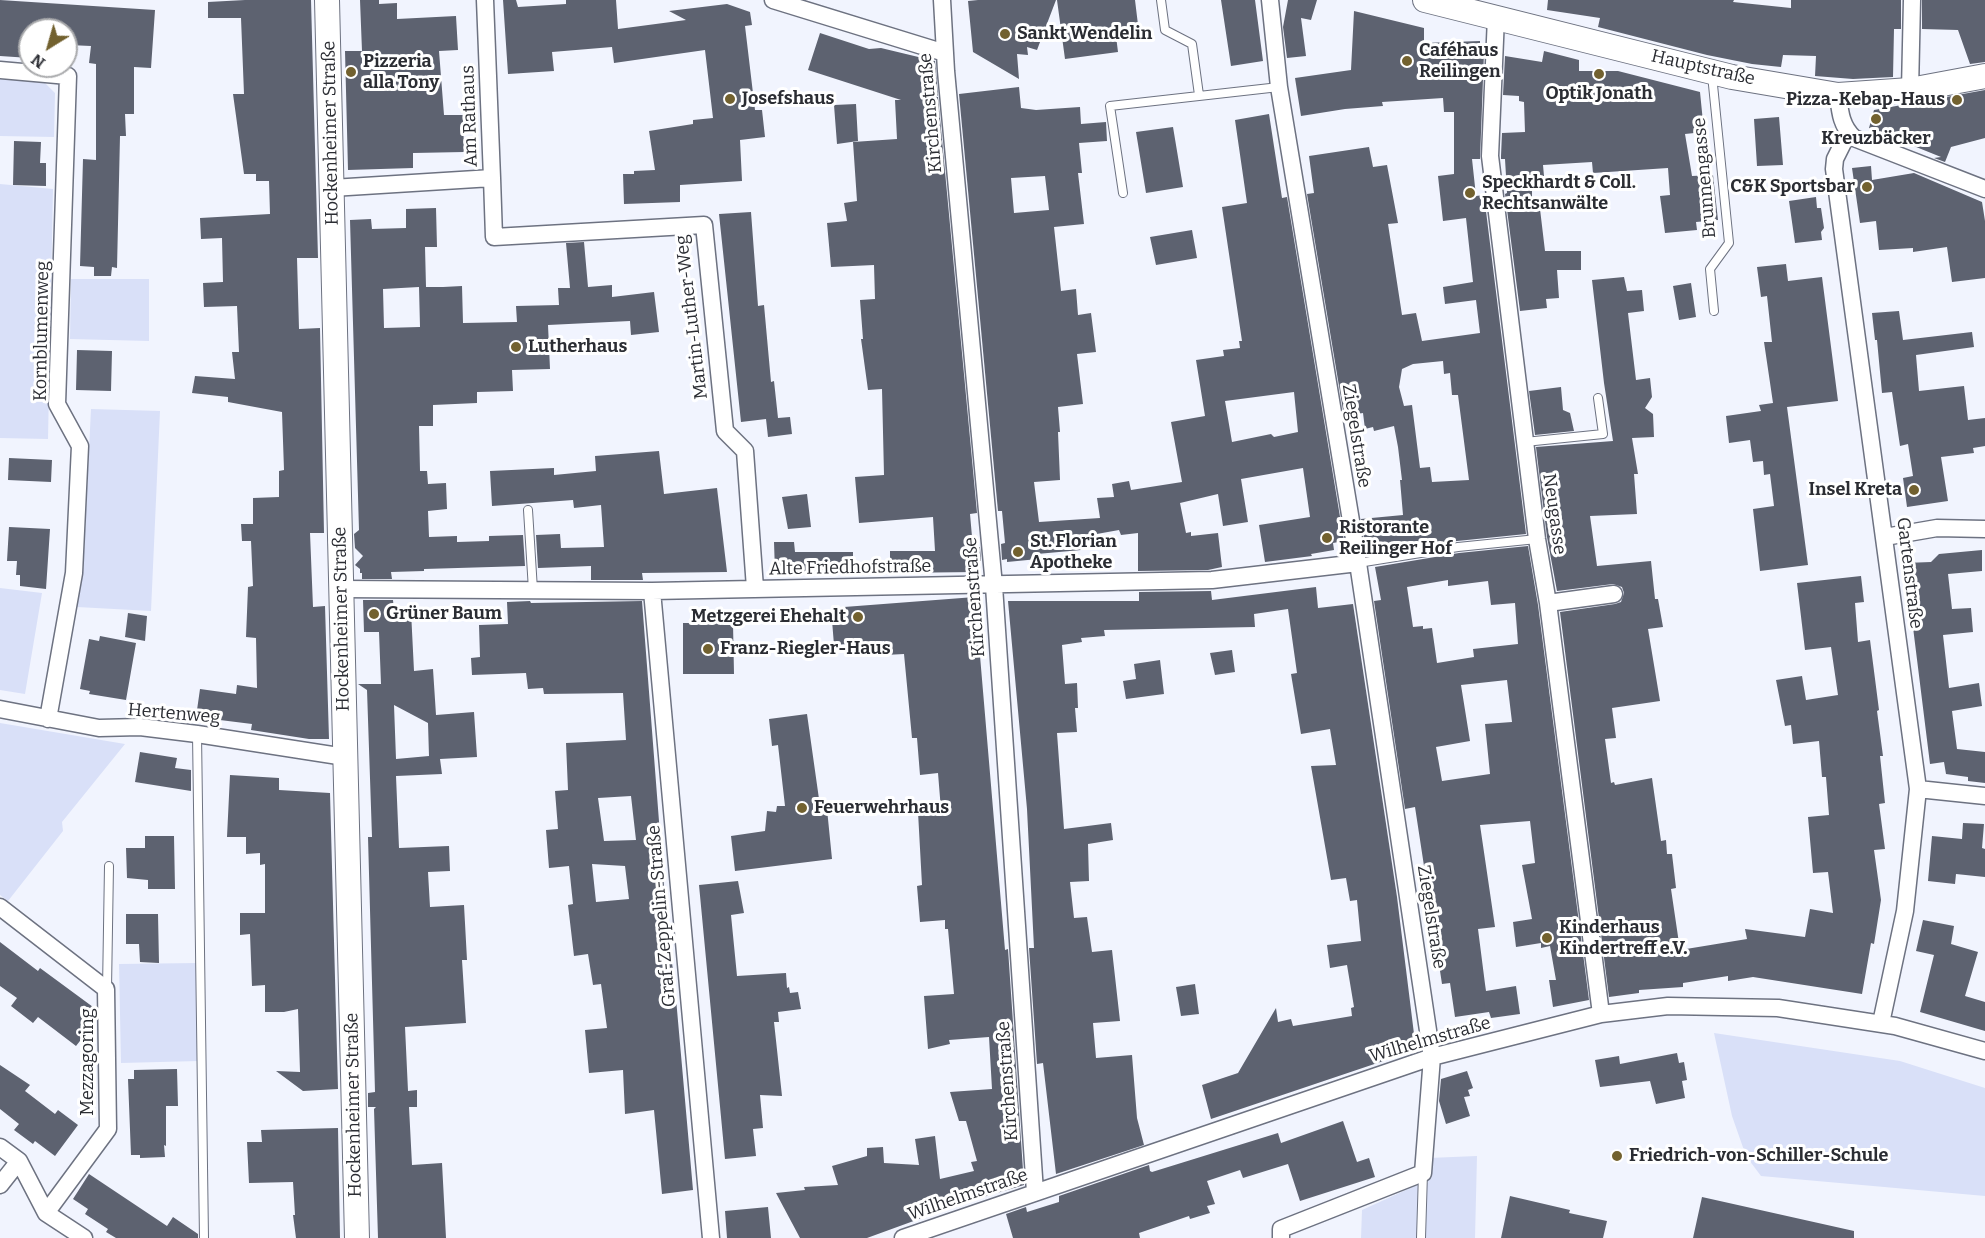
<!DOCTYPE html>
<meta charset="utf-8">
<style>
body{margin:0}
#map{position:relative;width:1985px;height:1238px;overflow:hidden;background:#f1f4fe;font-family:Bitter,serif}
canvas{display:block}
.north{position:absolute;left:18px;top:18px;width:60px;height:60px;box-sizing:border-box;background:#fff;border:2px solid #aaabad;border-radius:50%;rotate:217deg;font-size:16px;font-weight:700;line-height:24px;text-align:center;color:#2b2d33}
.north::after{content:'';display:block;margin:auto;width:21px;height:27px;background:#72612f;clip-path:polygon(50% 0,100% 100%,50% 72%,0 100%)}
</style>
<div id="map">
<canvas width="1985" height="1238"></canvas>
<div class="north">N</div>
</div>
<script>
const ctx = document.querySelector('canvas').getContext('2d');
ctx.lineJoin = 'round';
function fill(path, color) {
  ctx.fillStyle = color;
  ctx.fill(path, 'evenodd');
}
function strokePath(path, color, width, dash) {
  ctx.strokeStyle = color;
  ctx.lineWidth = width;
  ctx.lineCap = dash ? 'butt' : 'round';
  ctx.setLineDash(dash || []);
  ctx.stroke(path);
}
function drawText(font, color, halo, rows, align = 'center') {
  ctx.font = font + ' Bitter,serif';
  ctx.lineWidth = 6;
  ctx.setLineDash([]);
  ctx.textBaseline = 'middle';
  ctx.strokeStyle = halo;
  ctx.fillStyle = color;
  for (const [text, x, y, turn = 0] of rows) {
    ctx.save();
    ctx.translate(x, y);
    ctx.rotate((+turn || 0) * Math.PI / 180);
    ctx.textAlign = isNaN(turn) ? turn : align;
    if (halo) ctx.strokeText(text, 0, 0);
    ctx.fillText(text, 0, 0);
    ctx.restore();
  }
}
const green = new Path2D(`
 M0,77L43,81L55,93L54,137L0,136Z
 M0,184L53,189L48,439L0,438Z
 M71,279H149V341L70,339Z
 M91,409L160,411L151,611L77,607L83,573Z
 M0,588L42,593L25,694L0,690Z
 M0,723L125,744L62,822L63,831L8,901L0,895Z
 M198,963L199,1061L121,1063L119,964Z
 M1714,1033L1900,1061L1985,1088V1196L1761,1176L1746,1156L1732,1116Z
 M1477,1156L1475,1238H1361L1362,1210L1417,1185L1428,1183L1429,1158Z`);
const building = new Path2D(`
 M0,0L155,10L151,68L134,67V114H125L126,136H120L117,268L112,267L111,276H94V267L80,266L83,159L96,160V64L89,63L91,46L69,45L70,32H66V30H30V58L0,56Z
 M245,0H311L318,258H297L299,329L320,328L324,533H310L313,607L325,606L329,739H309L251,730L252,724L196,717L200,689L236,694L237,685L257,688L256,638L246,637L248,587L253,586L251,541H242L241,524H253V498L279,497V471L284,470L282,412L228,402V397L192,393L195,376L235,379L232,352H239L237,306L204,307L203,283L223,282L222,238L201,239L200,218L270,214L269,181H256V174H244L233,94H244L241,18H208V2Z
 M360,0H379V4L397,3V19L456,16L458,50L439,51L444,115H463L464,152L413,153V168L348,170L345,51H362Z
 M503,0H516L518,7L566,4V0H616L618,29L686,20L669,11L727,4L750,12L752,25L745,26L755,110H762L765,137L740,140L742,181L680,185V202L624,204L623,174H634V171L655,170L649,131L693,124V120L713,118L705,50L614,63L612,47L552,52L554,71L508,74Z
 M978,0H1056L1037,50L1027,47L1028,55L1017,54L1019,79L973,52L968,1Z
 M1057,0H1135L1139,33L1116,36L1118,52L1065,59Z
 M1221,0H1255L1263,61L1231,66Z
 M1288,0H1317L1311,20L1301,18L1306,56L1287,58L1283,27Z
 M1548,0H1734L1733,2L1791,8V0H1901V29H1894L1893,77L1853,79L1815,76L1816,56L1783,55L1781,67L1752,64L1707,55L1598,27L1600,18L1547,10Z
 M1922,0H1985V62L1970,64L1958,30L1922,29Z
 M1354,11L1424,28V43L1480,41V51L1484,52L1480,159H1472L1476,196L1484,195L1526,534L1457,541L1373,554L1369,537L1364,538L1361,519L1403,515L1400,480H1402L1398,447L1394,426L1374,431L1373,427L1365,429L1363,413L1344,416L1307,194L1314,193L1309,156L1369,147L1373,167L1387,165L1398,223L1388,224L1402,315L1416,313L1422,341L1480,333L1476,300L1445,304L1443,287L1473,282L1466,218L1443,221L1438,176L1454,174V112H1444L1443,98L1382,102L1383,106L1345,109L1301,116L1295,78L1351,70ZM1443,361L1444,374L1450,373L1452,395H1458L1469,480L1432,482L1430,467L1420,468L1412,405L1404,406L1399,387L1402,369L1413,364Z
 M820,33L869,49L881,48L935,61L938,95L936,97H938L977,513L970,514L973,548L980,547L981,561H975L976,572L890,573V551H935L933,517L859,523L855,477L884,475L882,389L868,390L861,339H863L860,300L875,299L874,265L831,267L827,223L847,221L844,203L857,201L853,142L897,139L895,100H901L808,70Z
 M1544,51L1579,60V71H1618L1700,92L1704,132L1685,134L1692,176L1713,175L1718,220L1696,222L1697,230L1665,233L1660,196L1670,195L1668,168L1593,173L1592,162L1543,165L1544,176L1532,177V210L1540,209L1545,251H1581V270H1557L1559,298L1546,299L1547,308L1520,311L1505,194L1507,193L1505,159H1501V156L1502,133L1525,132L1524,102L1519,101V96L1503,95L1505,56L1542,62Z
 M1019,87L1021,108L1036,110L1080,107L1081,124L1106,122L1107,141L1079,143L1082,173H1078L1084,224L1054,227L1061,291L1076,289L1078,315L1091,313L1096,352L1077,354L1083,404L1058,407L1060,432H1058L1060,480L1034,482L1039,522L1100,518L1097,498L1114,497L1112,484L1129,481L1131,490L1182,482L1171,422L1205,416L1196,360L1224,356L1223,350L1240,348L1239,341H1242L1222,207L1247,203L1235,120L1269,114L1282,198L1287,197L1344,541L1333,543L1334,550L1311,554L1312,556L1265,562L1259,525L1310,517L1303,468L1241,479L1248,522L1223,526L1218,494L1180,503L1186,533L1191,532V536L1218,533L1222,567L1208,570L1138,571V533L1121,535L1119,530L1080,537L1081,550L1037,554L1038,559L1007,562V559L1002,560L1001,544L1005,543L1002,511H998L959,94ZM1045,176L1049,210L1014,213L1011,178ZM1294,392L1298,432L1274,437L1271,434L1232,442L1225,401Z
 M1985,90V138L1951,147L1945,162L1934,158L1941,157L1869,128L1874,110Z
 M856,104L858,141L837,144L834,105Z
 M1779,117L1783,165L1757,166L1754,119Z
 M1173,127L1183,187L1146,193L1136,132Z
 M14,141L41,142L40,163H46V186L13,185Z
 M1871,166L1872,180L1914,173L1982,202L1985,221V278L1952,282L1947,247L1913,252V248L1879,250L1876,221L1860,223L1852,168Z
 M1816,197L1817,208H1821L1824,228L1821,232L1822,240L1795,243L1789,201Z
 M436,208L437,247H425L426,287H424H443L462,286L463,323L517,322L516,306L559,305L558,288H570L566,243L584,242L588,287L612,285V297L654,292L659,332L631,335L630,321L548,325L550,369L512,370L513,391L477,392V403L433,405V426H419L420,471H427L428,484L446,483L447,509L428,511L429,537L457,536V542L489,541V536L523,535L525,566L424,569V571L391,572L392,579H362V573H360V569L355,565L363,556L355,548L354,534L359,530L350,220L371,219L372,229L406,228V209ZM419,287L420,327L384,328L383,289Z
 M751,212L758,306L764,305L771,382L774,381L778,418L790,417L792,434L768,437L766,419L741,422L719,214Z
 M1192,230L1197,258L1156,265L1150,237Z
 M1786,264L1788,281L1822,277L1838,401L1787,407L1808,565L1760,571L1753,509L1774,506L1770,474L1764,475L1763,461L1753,462L1750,440L1729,443L1726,416L1761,411L1759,405L1773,403L1764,342H1772L1767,296L1761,297L1757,267Z
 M1624,277L1627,291L1642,290L1644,311L1628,313L1636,380L1650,378L1652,397L1645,408L1653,414L1654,437L1632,438L1638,474H1634L1637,514L1590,516L1597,566L1651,561L1655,599H1658L1663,627L1648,629L1660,701L1612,708L1616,738L1605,739L1611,783L1614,782L1615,785L1652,778L1661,841L1666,840L1667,854H1672L1676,888L1671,889L1680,950L1747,939L1745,929L1805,937L1810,909L1833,913L1828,872L1813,873L1808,817L1829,815L1826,777H1822L1819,741L1793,744L1791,725L1785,726L1776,680L1802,676L1806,700L1838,695L1831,647L1805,650L1797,583L1861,576L1864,602L1855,603L1858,642L1870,640L1879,710L1877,711L1883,756H1880L1885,803L1879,804L1885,849L1874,850L1881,900L1874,944L1871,943L1862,994L1753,977L1728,981V976L1683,983V987L1639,990V993L1609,997L1560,612L1615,604L1621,602L1624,593L1622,587L1613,584L1557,591L1547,537L1536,447L1613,441L1604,383L1592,280Z
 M1691,283L1696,317L1679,320L1673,286Z
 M1899,311L1903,340L1972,332L1974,347L1916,355L1919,391L1964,386L1968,420L1985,418V446L1973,448L1974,453L1941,457L1948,501L1907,507L1903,478L1913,476L1908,444L1900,446L1892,392L1882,393L1877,340H1875L1872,313Z
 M77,350L112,351L111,391L76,390Z
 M1561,387L1563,410L1570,413L1574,431L1535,435L1529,391Z
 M659,451L664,494L717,488L727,572L642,573L643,580H591V566L538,568L536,535L560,534L561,548L604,547L601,505L574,508L573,500L492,506L490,471L554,468V475L596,471L595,456Z
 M9,458L52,460L51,482L8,480Z
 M807,494L811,527L788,529L782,497Z
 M9,527L50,529L46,589L20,586V575H16L17,561H7Z
 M774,542H794L795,552H853V571L775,572Z
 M1528,546L1538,605L1589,1000L1553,1007L1549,980H1556L1550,946L1541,948V943L1516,947L1513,922L1532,919L1522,865L1535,863L1530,821L1480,825L1495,927L1478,929L1485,984L1486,991L1516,986L1520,1014L1491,1018L1489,1012L1455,1017L1450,983L1442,984L1415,807L1405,809L1374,601L1381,600L1375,567L1459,553ZM1448,580V586L1488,581L1491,605L1515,603L1518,644L1473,649L1474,657L1437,663L1432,628L1423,629V626L1413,627L1407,587ZM1507,680L1512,722L1485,724L1490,774L1442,781L1436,747L1470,741L1461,685Z
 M1982,550V571L1948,574L1952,609L1971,608L1973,632L1943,635L1949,688L1979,683L1982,706L1952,711L1957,749L1985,752V783L1968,781V777L1946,774L1944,762L1930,764L1905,563L1931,562L1939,554Z
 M1316,587L1318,608L1353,604L1397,897L1416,1050L1211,1119L1202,1085L1238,1073L1276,1008L1278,1022L1291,1019L1293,1026L1352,1016L1351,1008L1354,1007L1347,965L1330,968L1327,945L1361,941L1357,900L1350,901L1346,878L1331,880L1311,766L1336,765L1330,729L1301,734L1291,674L1297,673L1288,609L1254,614L1255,627L1104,630L1105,636L1081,638L1082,642L1062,645L1065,684L1077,683L1078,708H1075L1077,732L1057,733L1064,829L1111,823L1113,840L1088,844L1089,881L1070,882L1074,918L1087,917L1092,952L1112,950L1120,1021L1093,1023L1096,1058L1132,1055L1137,1118L1144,1145L1056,1174L1043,1063L1037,1064L1029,948H1034L1027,809L1008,601H1139V592L1211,591L1212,600Z
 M975,597L1005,950L1008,949L1024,1185L963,1203L867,1238H800L776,1193L805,1190L804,1187L838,1185L832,1166L867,1156V1148L883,1147L884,1163L919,1165L915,1139L935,1136L940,1179L974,1171L971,1162L977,1161L966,1121H959L950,1092L992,1089L989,1037L949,1040L950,1044L928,1049L924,996L954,994L948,929H945V920L920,922L917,886L922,885L918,812L941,810L938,773L920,775L917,738H912L904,654L885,655L884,641L834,645L831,608Z
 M363,600H393L394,611H411L414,671L433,669L436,715L474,712L477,757L440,759L442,774L396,776L399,848L449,846L450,871L428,872L430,907L464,905L467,960H462L466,1023L405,1027L408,1091L417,1090V1107H409L412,1165L442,1163L446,1238H378L374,1109L376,1107H368V1093L375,1092L368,837H372L367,690L358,684H381L379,632H364ZM394,705L428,723L429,756L396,759Z
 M530,601L531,603L642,601L668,938L674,976L693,1190L662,1194L654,1110L625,1114L623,1070L589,1073L585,1030L607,1028L601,984L593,985L588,954L574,956L568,905L573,904L569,866L549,868L546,830L558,829L555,791L568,790L566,743L626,740L623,693L544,694L543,688L528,689L526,673L472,675L471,658L480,657L479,625L508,624L507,602ZM631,796L636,840L604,841L598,798ZM592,864L625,866L629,899L596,902Z
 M128,613L147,616L145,641L125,637Z
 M683,623H733L734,674H683Z
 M100,636L136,643L126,700L89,694L90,691L80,689L89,639L99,641Z
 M1232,650L1235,672L1215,675L1210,653Z
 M1160,660L1164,694L1126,699L1123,681L1136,679L1134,664Z
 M807,714L819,799H826L832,859L735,871L731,836L765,831L767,811L776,812L777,806H785L778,745L772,746L769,719Z
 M140,752L177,758L175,768L191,770V791L135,782Z
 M230,775L279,778V790L330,793L338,1089L303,1091L276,1071L300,1072L298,1009L284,1012H265V985L252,986L250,934L240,935V913H265V864L260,865V853L246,854V837H227Z
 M1963,823L1984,824L1982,848L1985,849V877L1956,874L1955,884L1928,881L1932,836L1962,839Z
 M145,836H174L175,889H148V880L127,878L126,848H145Z
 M738,881L744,913L731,915L737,976L786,973L787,988L789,987L790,993L798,992L801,1009L778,1012L779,1022H774L782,1096L760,1095L763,1128L753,1129L756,1156L725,1159L699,885Z
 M126,914H158L159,963L140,962L139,944H126Z
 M1923,920L1954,926L1951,944L1978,952L1965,996L1985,1002V1031L1920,1012L1934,955L1916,951Z
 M0,942L38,971L40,968L93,1007L85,1017L94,1023L76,1046L38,1017L33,1023L11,1006L17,998L0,986Z
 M1195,984L1199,1014L1181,1016L1176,987Z
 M1677,1053L1679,1063L1684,1062L1687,1080L1682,1081L1685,1098L1656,1104L1650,1081L1600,1087L1595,1060L1619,1056L1620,1064Z
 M0,1065L30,1085L25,1091L55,1114L58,1110L78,1125L55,1156L35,1141L33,1144L14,1130L19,1124L0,1109Z
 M177,1069L178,1106H166V1146L164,1145L165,1157L140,1158V1155H131L128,1079H134V1070Z
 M1467,1071L1473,1088L1468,1090L1470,1096L1464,1097L1470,1116L1446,1124L1439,1101L1441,1079Z
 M1343,1121L1357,1162L1369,1158L1375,1177L1300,1201L1288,1164L1243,1178L1240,1170L1207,1181L1215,1204L1207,1206L1210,1213L1190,1219L1189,1216L1139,1233L1140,1238H1013L1006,1214L1026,1207L1027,1212L1059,1202V1196L1149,1165L1150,1171L1152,1172L1278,1133L1281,1143Z
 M338,1128L340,1238H296L293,1215H295L293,1182L249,1183L247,1142H262L261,1130Z
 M89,1174L167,1226L173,1217L198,1234V1238H116L106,1232L108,1229L85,1214L88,1209L73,1199Z
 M1510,1196L1570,1210L1569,1213L1607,1221L1603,1238H1501Z
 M1702,1197L1854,1231V1238H1693Z
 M768,1207L771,1238H727L725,1211Z`);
const lane = new Path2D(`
 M1161,0L1165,30L1192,44L1199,95
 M1712,75L1729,243L1710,269L1714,311
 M1123,193L1110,106L1279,87
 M1525,442L1603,434L1598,398
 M528,510L533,590
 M1358,563L1458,547L1537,539
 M197,734L204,1238
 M107,989L109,866
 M1421,1238L1423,1173`);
const street = new Path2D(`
 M773,0L945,53
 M942,0L946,71L994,586L1035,1192
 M1270,0L1279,87L1358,563L1432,1057L1423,1173L1281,1229V1238
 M1496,17L1490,156L1537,539L1548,603L1601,1014
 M0,70L68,76L57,404L80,446L74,573L48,719
 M1910,90L1912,0
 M1838,95C1840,112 1841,126 1854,138L1985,189
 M1848,133L1835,159L1834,169L1918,789L1905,911L1881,1023
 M492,178L494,237L704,225L725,431L745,451L755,588
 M332,188L492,178L485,0
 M1885,537L1937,528L1985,529
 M341,589L652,591L1212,580L1358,563
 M652,591L711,1238
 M1548,603L1614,594
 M0,709L99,728L140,727L197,734L345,757
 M1918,789L1985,796
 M0,907L106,989L108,1129L46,1213
 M0,1147L19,1161L46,1213L84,1238
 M0,1185L19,1161
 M903,1238L1432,1057L1601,1014L1668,1006L1778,1008L1895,1026L1985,1051`);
const secondary = new Path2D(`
 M327,0L357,1238
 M1425,0L1732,77L1838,95L1910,90L1985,76`);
const markers = [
 [1005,34,6,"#72612f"],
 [1407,61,6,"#72612f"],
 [351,72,6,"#72612f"],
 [1599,74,6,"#72612f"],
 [730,99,6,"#72612f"],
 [1957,100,6,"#72612f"],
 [1876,119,6,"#72612f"],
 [1867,187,6,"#72612f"],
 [1470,193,6,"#72612f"],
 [516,347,6,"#72612f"],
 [1914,490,6,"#72612f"],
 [1327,538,6,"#72612f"],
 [1018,552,6,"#72612f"],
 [374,614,6,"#72612f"],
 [858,617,6,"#72612f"],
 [708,649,6,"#72612f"],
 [802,808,6,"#72612f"],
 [1547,938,6,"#72612f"],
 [1617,1156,6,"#72612f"]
];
const poiNames = [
 ["Sankt Wendelin",1017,34],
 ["Caféhaus",1419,51],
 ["Reilingen",1419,72],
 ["Pizzeria",363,62],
 ["alla Tony",363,83],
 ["Optik Jonath",1599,94,"center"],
 ["Josefshaus",742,99],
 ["Pizza-Kebap-Haus",1945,100,"right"],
 ["Kreuzbäcker",1876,139,"center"],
 ["Speckhardt & Coll.",1482,183],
 ["Rechtsanwälte",1482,204],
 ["C&K Sportsbar",1855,187,"right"],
 ["Lutherhaus",528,347],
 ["Insel Kreta",1902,490,"right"],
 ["Ristorante",1339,528],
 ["Reilinger Hof",1339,549],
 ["St. Florian",1030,542],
 ["Apotheke",1030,563],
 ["Grüner Baum",386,614],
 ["Metzgerei Ehehalt",846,617,"right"],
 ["Franz-Riegler-Haus",720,649],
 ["Feuerwehrhaus",814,808],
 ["Kinderhaus",1559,928],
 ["Kindertreff e.V.",1559,949],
 ["Friedrich-von-Schiller-Schule",1629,1156]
];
const streetNames = [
 ["Hauptstraße",1703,68,13],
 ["Kirchenstraße",931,113,-95],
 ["Am Rathaus",470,116,-92],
 ["Hockenheimer Straße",331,133,-91],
 ["Brunnengasse",1705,178,-95],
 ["Martin-Luther-Weg",692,317,-97],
 ["Kornblumenweg",42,331,-89],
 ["Ziegelstraße",1356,436,81],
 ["Neugasse",1554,514,82],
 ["Alte Friedhofstraße",850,568,-1],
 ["Gartenstraße",1909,573,83],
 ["Kirchenstraße",975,597,-94],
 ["Hockenheimer Straße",342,619,-91],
 ["Hertenweg",174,714,5],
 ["Graf-Zeppelin-Straße",662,916,-95],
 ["Ziegelstraße",1431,917,81],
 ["Wilhelmstraße",1430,1040,-16],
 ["Mezzagoring",88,1062,-90],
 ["Kirchenstraße",1008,1081,-94],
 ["Hockenheimer Straße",354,1105,-91],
 ["Wilhelmstraße",968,1195,-19]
];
fill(green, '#d9e0f8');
fill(building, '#5d6270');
strokePath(lane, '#6d7281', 10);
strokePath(street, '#6d7281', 19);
strokePath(secondary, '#6d7281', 26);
strokePath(lane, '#fff', 8);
strokePath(street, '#fff', 16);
strokePath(secondary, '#fff', 24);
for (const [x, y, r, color] of markers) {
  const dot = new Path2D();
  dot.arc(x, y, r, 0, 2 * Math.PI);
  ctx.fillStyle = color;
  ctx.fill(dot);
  strokePath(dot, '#fff', 2);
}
drawText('bold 18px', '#2b2d33', '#fff', poiNames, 'left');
drawText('18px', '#2b2d33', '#fff', streetNames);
</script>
